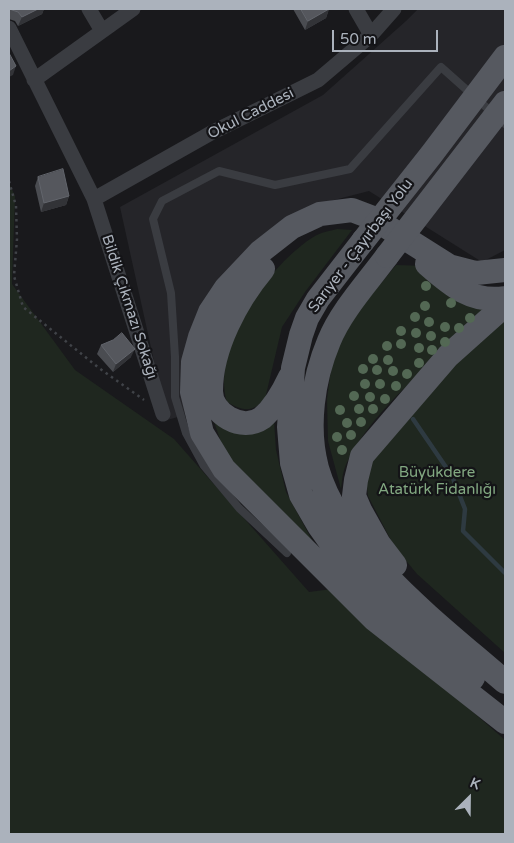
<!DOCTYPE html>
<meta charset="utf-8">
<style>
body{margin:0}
#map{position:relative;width:514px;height:843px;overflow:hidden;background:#19191c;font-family:"Varela Round",sans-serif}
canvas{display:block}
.frame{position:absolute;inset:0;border:10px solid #abb2bc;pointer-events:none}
.north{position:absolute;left:444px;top:773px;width:50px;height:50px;-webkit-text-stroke:4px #141417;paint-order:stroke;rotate:23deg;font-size:14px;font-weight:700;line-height:20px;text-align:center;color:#abb2bc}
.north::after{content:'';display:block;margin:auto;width:18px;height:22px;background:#abb2bc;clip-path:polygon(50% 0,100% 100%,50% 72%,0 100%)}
.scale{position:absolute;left:332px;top:30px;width:106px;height:22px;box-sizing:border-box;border:2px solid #abb2bc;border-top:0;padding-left:6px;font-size:15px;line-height:18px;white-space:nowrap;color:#abb2bc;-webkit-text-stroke:4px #141417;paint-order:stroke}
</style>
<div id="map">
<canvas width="514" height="843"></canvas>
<div class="frame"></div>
<div class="north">K</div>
<div class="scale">50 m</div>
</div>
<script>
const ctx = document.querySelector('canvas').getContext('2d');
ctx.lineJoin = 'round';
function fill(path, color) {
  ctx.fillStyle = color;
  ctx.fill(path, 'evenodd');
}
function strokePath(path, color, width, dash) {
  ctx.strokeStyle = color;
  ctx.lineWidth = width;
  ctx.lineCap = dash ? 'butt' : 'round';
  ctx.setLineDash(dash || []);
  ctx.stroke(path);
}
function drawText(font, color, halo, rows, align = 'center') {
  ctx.font = font + ' "Varela Round",sans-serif';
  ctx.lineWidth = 4.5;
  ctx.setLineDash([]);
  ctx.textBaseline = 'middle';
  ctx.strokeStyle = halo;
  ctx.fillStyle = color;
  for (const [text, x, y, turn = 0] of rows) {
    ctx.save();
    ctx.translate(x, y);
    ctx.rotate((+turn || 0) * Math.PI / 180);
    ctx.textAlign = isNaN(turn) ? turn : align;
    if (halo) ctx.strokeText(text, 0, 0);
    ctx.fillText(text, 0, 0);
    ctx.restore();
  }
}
const built = new Path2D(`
 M418,9H505V250L482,262L369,191L307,207L253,243L181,373L185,415L167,420L120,207L323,95L406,21Z`);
const green = new Path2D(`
 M9,183L15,196L12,284L75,370L174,439L309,592L332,589L505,740V834H9Z
 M337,229L352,230L305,292L282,327L265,399C252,413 243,411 227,402C211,346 269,264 315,236C322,232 330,231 337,229Z
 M396,265L426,266L496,307C449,348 366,412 344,470C342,476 342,483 341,489L328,441L327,399L333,354L359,310Z
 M505,318V653L417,574L394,546L368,496L366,478L371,460L418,400Z
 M212,416L274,420L276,450L286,492L319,553L238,469L223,448Z`);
const stream = new Path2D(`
 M413,419L452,476L465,509L463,531L505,573`);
const path = new Path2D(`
 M9,181L16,206L17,239L14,276L23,307L99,368L144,400`);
const service = new Path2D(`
 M287,553L239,508L204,466L186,433L175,397V357L171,293L153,219L162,201L219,171L275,185L350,169L441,67L505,124`);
const minor = new Path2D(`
 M89,9L102,31
 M356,9L371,35
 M9,28L94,199L163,414
 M34,80L133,9
 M94,199L211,133L318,80L371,35L394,9`);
const primary = new Path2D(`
 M363,241L318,299L307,318L301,335L293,368L289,427L292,463L301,495L319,526L344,561L473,678
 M387,256C368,282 341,311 329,341C313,379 306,427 317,468C341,552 441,626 505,682
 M427,264C451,285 471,303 505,298
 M263,269C237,300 211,348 211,391C211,414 242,432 262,418C275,407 283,392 290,377
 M505,270L476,273L449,266L373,218L352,210L320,214L292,227L260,252L226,288L210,312L200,337L193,362L192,392L202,433L224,469L374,619L505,722
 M395,565L379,544L360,510L354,496L356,480L362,456L448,356L505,305`);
const primaryBridge = new Path2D(`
 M363,241L431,155L505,57
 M387,256L505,103`);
const trees = [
 [426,286],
 [451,303],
 [425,306],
 [415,317],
 [470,318],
 [429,322],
 [445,327],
 [459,328],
 [401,331],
 [416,333],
 [431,336],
 [445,342],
 [401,344],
 [387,346],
 [419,348],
 [432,350],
 [373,359],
 [388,360],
 [419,363],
 [363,369],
 [377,370],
 [393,371],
 [407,374],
 [365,384],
 [380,384],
 [396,386],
 [354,396],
 [370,397],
 [385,399],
 [359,409],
 [373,409],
 [340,410],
 [361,422],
 [347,423],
 [351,435],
 [337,437],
 [342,450]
];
const wall = new Path2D(`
 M9,9H44L42,14L18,26L15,21L9,19Z
 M293,9H329L326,18L305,30Z
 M38,177L69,196L66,205L41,212L35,186Z
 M101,345L131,357L113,372L97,354Z`);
const shadedWall = new Path2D(`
 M38,9H44L42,14L18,26L22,17Z
 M329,9L326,18L305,30L308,21Z
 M16,66L13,75L9,77V71Z
 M69,196L66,205L41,212L44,203Z
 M135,349L131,357L113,372L116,364Z`);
const building = new Path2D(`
 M11,9H38L22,17L18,12L12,10Z
 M301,9H329L308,21Z
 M9,53L16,66L9,71Z
 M63,169L69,196L44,203L38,177Z
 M122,333L135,349L116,364L101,345L113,340Z`);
const streetNames = [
 ["Okul Caddesi",251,114,-27],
 ["Sarıyer - Çayırbaşı Yolu",361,246,-53],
 ["Bildik Çıkmazı Sokağı",129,307,72]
];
const parkNames = [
 ["Büyükdere",437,473],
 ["Atatürk Fidanlığı",437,490]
];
fill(built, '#252529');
fill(green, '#1f271f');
strokePath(stream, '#2e3a41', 4.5);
strokePath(path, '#404348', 2.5, [2.5, 4]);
strokePath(service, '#3a3c41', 8);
strokePath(minor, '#3a3c41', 15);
strokePath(primary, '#565960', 24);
strokePath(primaryBridge, '#565960', 24);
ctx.fillStyle = '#536854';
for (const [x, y] of trees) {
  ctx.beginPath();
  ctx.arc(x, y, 5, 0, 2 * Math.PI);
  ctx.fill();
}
fill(wall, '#4a4c51');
fill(shadedWall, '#323337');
fill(building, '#55575d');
strokePath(building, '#62656c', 1);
drawText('15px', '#abb2bc', '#141417', streetNames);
drawText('15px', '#82a881', '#141417', parkNames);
</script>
